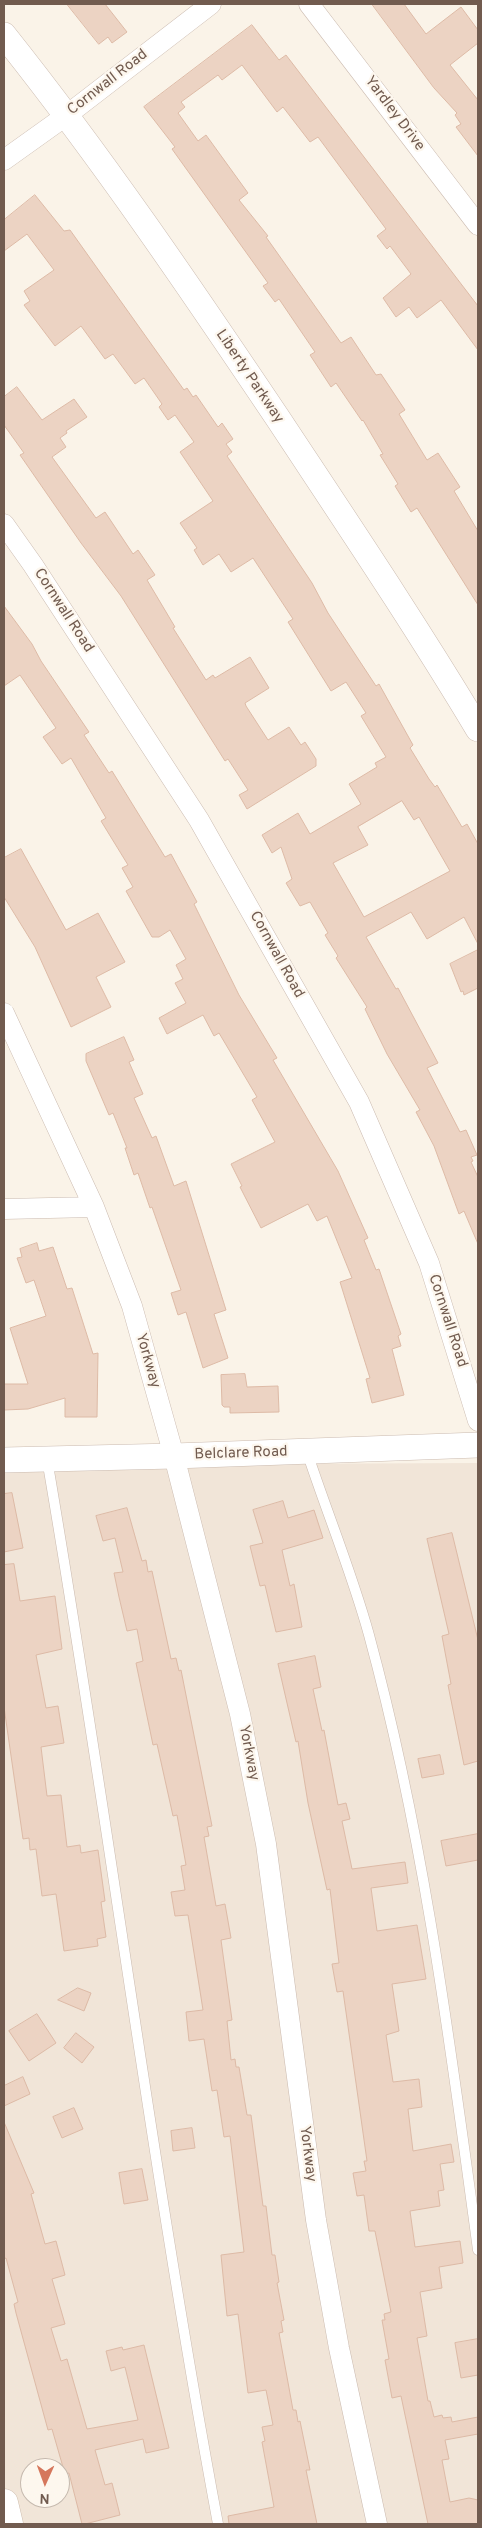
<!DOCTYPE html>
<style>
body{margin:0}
#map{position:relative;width:482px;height:2528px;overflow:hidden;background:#faf3e8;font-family:Overpass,sans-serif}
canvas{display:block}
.frame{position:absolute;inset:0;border:5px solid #715b4f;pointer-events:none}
.north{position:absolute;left:20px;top:2458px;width:50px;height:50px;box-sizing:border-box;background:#fdf7ee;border:1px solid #c5b9ae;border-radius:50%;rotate:182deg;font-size:14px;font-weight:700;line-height:20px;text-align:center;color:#715b4f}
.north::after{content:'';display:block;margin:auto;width:18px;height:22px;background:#d5775c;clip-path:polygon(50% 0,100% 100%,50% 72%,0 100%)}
</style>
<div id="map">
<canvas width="482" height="2528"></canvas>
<div class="frame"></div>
<div class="north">N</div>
</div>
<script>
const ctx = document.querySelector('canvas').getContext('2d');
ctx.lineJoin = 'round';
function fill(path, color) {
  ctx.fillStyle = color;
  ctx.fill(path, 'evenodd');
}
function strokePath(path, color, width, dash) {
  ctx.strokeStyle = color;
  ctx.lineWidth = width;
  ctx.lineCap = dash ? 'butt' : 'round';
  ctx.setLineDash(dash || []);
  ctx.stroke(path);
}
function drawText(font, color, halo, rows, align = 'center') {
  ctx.font = font + ' Overpass,sans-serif';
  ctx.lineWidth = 4.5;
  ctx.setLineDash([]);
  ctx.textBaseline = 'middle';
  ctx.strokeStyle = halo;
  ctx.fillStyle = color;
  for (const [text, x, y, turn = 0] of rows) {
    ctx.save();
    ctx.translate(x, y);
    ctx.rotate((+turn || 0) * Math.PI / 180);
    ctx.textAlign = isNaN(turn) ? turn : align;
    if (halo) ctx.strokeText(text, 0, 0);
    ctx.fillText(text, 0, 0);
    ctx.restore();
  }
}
const residential = new Path2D(`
 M478,1463V2524H4V1465ZM30,2468H60V2498H30Z`);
const building = new Path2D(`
 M67,4H105L127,32L112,43L108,37L99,44Z
 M372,4H404L426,34L461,7L478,30V43L450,65L478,100V156L456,127L461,124L455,115L457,113L434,88Z
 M252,25L279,60L286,55L478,306V350L441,300L417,318L409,307L396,317L383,298L411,274L390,246L387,249L377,236L386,229L318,137L310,142L283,107L277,112L242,65L222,80L218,75L181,102L185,107L178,113L198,141L206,135L248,193L239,200L268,236L266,237L341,343L351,337L376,375L381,374L405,410L399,414L427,460L438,453L460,487L454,491L478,531V605L417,508L411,512L395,486L398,484L380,455L383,454L363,420L362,421L336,383L331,387L310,355L315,352L279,299L275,302L263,286L268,283L172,149L175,147L144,107Z
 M35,195L64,231L70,230L184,390L187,388L193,397L196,395L218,427L222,423L233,439L226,444L232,452L227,456L312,583L328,613L376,686L379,684L413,745L410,748L429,779L435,787L437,785L462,827L467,824L478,844V944L464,917L427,939L411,912L366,937L396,989L398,988L438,1063L427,1068L460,1132L466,1130L477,1155L471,1157L473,1161L471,1162L478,1177V1244L464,1211L459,1214L434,1146L416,1112L420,1110L387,1054L365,1009L367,1007L336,958L338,956L325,935L328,933L310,902L300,906L286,883L292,879L281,847L272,853L262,835L298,813L310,834L361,804L349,784L377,767L375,763L386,757L361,716L366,713L346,682L331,691L288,622L293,619L253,558L231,572L219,554L203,565L194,550L197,548L180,523L213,501L180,452L194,442L175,415L168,420L159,407L162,404L144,378L135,384L113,354L105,359L81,326L55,346L24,305L30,301L24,291L54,270L27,234L4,251V220ZM402,801L414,820L419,817L450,871L364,917L333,863L368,845L358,827Z
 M17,387L42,420L74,399L87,417L66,431L67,433L60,438L66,447L52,457L96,518L105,512L133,554L138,550L155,575L147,580L175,627L173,628L206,680L213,675L215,678L250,657L269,688L245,703L246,706L268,740L289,727L301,745L305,742L316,759V766L247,809L239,795L248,790L228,759L225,761L121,596L81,543L20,455L24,453L4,425V397Z
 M4,606L32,644L41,661L89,732L84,735L109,773L112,771L165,857L171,854L197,902L194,904L239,995L277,1058L273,1060L338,1171L368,1238L364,1240L376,1270L379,1269L401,1334L398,1336L401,1346L392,1349L404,1395L372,1403L366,1379L370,1378L340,1282L352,1278L327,1216L317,1221L308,1204L261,1228L240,1187L242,1186L231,1164L275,1142L252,1100L257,1097L219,1033L214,1036L203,1015L167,1034L159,1018L186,1003L175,983L183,979L176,965L186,959L170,930L159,937H152L126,891L133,887L122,868L128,865L101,821L106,818L71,758L62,764L43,737L56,728L20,675L4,686Z
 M21,849L66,930L98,913L125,962L96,977L111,1007L71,1027L35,947L4,897V858Z
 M478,950V988L464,995L463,991L461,992L450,964Z
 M124,1037L134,1060L129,1062L143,1094L134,1098L152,1138L156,1136L174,1186L186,1181L226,1310L214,1314L228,1358L203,1368L186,1312L178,1315L171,1293L181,1290L152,1207L150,1208L138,1173L134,1175L125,1148H127L113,1113L109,1115L86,1061V1054Z
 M37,1243L39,1251L53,1247L67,1289L72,1288L93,1354L98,1353L97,1417H65V1398L28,1409L4,1410V1384H28L10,1328L46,1316L34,1280L26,1283L17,1258L22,1257L20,1249Z
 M245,1374L247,1387L278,1386L279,1412L230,1413V1407H224L222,1405L221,1375Z
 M12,1493L23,1548L4,1552V1494Z
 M283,1501L288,1518L314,1510L323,1538L282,1550L290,1586L294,1584L302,1627L276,1632L265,1585L260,1586L250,1546L263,1543L253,1510Z
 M127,1508L142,1561L146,1560L148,1572L152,1571L171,1659L176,1658L179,1671L181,1670L212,1826L207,1827L209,1836L204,1837L216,1906L225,1904L231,1938L221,1940L232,2020L227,2021L231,2060L235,2059L236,2067H239L247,2115H251L263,2206H266L272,2255H275L279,2282L277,2283L284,2320L281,2321L283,2332L279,2333L293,2410H296L298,2422L300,2421L310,2470H306L317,2524H229L228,2516L274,2507L262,2442L265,2441L262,2427L273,2425L266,2390L248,2393L238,2314L227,2316L221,2255L244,2252L230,2136L224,2137L217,2090L212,2091L204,2039L189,2041L186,2012L203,2010L188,1915L175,1916L171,1892L185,1890L181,1866L186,1865L177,1815L173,1816L157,1744L153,1745L136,1663L143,1661L137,1629L127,1631L119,1597L114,1573L123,1572L115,1538L103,1541L96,1516Z
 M452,1533L478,1640V1761L464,1765L448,1685L451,1684L442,1636L449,1634L427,1539Z
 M14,1564L20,1601L55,1596L62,1649L36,1655L46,1708L58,1706L64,1743L41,1747L47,1796L61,1795L67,1847L80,1845L81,1853L98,1850L105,1901L101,1902L106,1937L97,1939L98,1946L64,1951L56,1894L42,1896L36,1849L30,1850L29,1838L23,1839L4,1707V1565Z
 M315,1656L321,1687L313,1689L322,1731L324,1730L338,1805L346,1803L350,1819L342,1821L352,1869L405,1862L408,1883L371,1888L377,1931L417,1925L426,1979L392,1984L399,2031L386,2035L393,2082L419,2079L422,2107L408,2109L413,2151L451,2144L454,2162L440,2164L444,2190L438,2191L440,2206L410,2211L415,2247L460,2241L463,2263L439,2267L442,2288L420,2292L427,2336L417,2338L428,2401H430L434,2417L442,2415L443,2418L451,2417L452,2422L478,2417V2434L445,2440L449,2459L442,2460L450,2502L469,2498L478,2500V2524H428L401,2396L392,2398L385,2360L389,2359L382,2320H385L384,2314L391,2312L375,2231H369L364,2195L357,2196L353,2173L366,2171L364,2161H367L343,1991L337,1992L332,1964L339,1963L330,1889L327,1890L308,1803L298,1741L296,1742L278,1664Z
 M440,1755L444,1774L422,1778L418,1759Z
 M478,1834V1860L446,1866L441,1841Z
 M78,1988L91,1993L84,2011L58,2000Z
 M37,2014L56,2043L29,2061L9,2031Z
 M76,2033L94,2047L82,2063L64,2048Z
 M23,2077L30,2094L4,2106V2086Z
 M74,2108L83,2129L62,2138L53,2117Z
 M4,2122L34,2193L31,2194L45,2244L56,2241L65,2275L52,2279L65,2324L51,2328L61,2361L67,2359L87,2429L138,2420L125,2367L111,2371L106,2351L122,2347L123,2350L144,2345L169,2448L146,2453L143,2439L95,2450L105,2485L112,2483L120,2515L85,2524H82L69,2473L65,2474L52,2429L48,2430L16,2313L14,2304L18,2302L6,2258L4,2259Z
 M192,2128L195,2148L173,2151L171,2131Z
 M142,2169L148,2200L124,2204L119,2173Z
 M478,2339V2375L461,2378L455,2343Z`);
const service = new Path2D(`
 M307,1452C327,1513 352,1573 369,1635C424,1837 450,2043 478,2250
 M47,1459C108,1814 152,2171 218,2524`);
const minor = new Path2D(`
 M309,4L478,225
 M4,160L67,115L211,4
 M4,524L33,565L199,820L359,1102L429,1263L478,1421
 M4,1013L94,1207L132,1306L174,1456L240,1714L266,1844L316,2220L339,2348L377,2524
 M4,1209L94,1207`);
const tertiary = new Path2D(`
 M4,35C102,158 191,289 279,420C347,523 415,624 478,729
 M4,1460L174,1456L478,1445`);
const secondary = new Path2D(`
 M4,2503L9,2524`);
const streetNames = [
 ["Cornwall Road",108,83,-38],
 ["Yardley Drive",394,114,53],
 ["Liberty Parkway",249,377,56],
 ["Cornwall Road",63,611,57],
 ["Cornwall Road",276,955,61],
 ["Cornwall Road",447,1321,72],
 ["Yorkway",147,1361,74],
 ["Belclare Road",241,1454,-2],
 ["Yorkway",248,1753,79],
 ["Yorkway",307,2154,83]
];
fill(residential, '#f1e5d8');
fill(building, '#ecd3c3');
strokePath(building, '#ddbaa6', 1);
strokePath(service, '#cbbbb0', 11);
strokePath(minor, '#cbbbb0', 21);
strokePath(tertiary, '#cbbbb0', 26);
strokePath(secondary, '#cdbcad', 29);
strokePath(service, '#fff', 10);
strokePath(minor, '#fff', 20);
strokePath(tertiary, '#fff', 25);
strokePath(secondary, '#fff', 28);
drawText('15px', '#715b4f', '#fdf7ee', streetNames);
</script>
